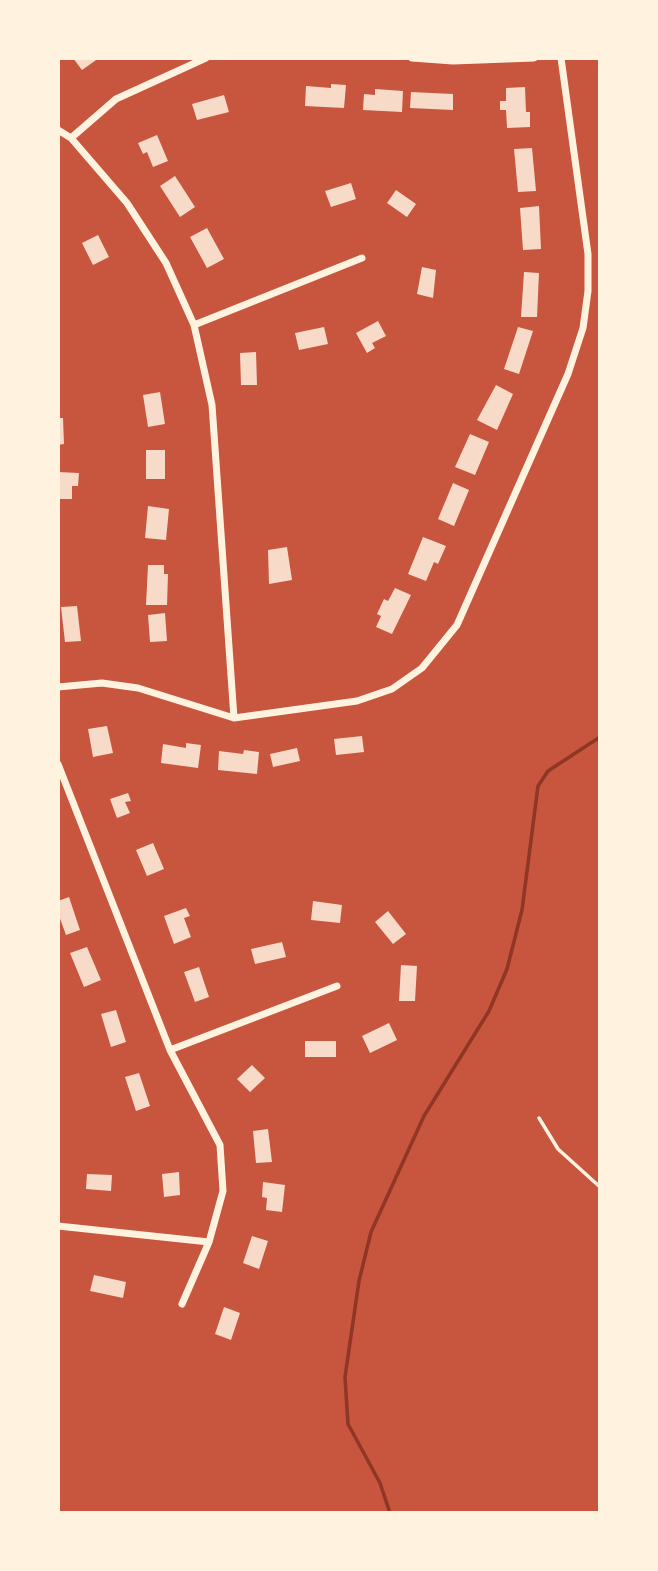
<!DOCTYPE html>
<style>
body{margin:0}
#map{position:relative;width:658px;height:1571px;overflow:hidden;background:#c8553d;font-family:"IBM Plex Serif",serif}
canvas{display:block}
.frame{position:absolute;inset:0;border:60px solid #fff3e0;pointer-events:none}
</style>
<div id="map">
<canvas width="658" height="1571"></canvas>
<div class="frame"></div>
</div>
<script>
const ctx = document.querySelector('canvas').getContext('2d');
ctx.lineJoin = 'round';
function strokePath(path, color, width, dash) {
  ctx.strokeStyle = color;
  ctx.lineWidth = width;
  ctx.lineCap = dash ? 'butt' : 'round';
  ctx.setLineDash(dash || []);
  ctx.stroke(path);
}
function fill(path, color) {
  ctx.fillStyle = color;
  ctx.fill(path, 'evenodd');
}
const stream = new Path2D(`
 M390,1513L380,1483L348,1424L345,1377L359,1281L371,1232L424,1116L489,1011L507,969L522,910L538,786L548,771L600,737`);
const building = new Path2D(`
 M73,58H99L82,70Z
 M331,84L346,85L344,108L305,106L306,86L331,88Z
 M525,87L526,112H530V127L507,128L506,110H500V101H506V88Z
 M375,89L403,91L402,112L363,110L364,94L375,95Z
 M411,92L453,94V110L410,108Z
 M224,95L229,112L197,120L192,104Z
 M157,135L168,161L153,167L147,152L143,154L138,143Z
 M532,148L536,191L518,192L514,149Z
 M175,176L195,207L180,217L160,186Z
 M351,183L356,199L331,207L325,191Z
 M396,190L416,204L407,217L387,203Z
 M539,206L541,249L523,250L520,208Z
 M207,228L224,259L207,268L190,237Z
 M98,235L109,257L93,265L82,243Z
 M422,267L436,270L433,298L417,294Z
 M524,272L539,273L537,317H521Z
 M378,321L386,336L372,343L375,348L367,353L356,333Z
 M324,327L328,344L299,350L295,333Z
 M518,327L533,331L519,374L504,369Z
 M256,352L257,385H241L240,353Z
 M496,385L513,394L497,430L477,420Z
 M160,392L165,424L148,427L143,395Z
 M58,418H63L64,444L58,445Z
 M470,434L489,442L475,475L455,467Z
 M146,450H165V479H146Z
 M58,472L79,473L78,486H72V499H58Z
 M453,483L469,490L454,526L438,519Z
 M148,506L169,509L166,540L145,538Z
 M423,537L446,546L438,564L434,562L426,581L408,574Z
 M287,547L292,580L269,584L268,550Z
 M148,565H164V574H168L167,605H146Z
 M395,588L411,595L392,634L376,627L381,616L377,614L384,599L388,601Z
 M77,606L81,641L65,642L61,607Z
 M165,613L167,641L150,642L148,615Z
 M107,726L113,753L93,757L88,729Z
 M362,736L364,752L336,755L334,739Z
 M186,743L201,745L198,768L161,763L163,744L186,748Z
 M297,748L300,761L273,767L270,754Z
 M244,750L259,752L257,774L218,770L219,751L243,754Z
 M128,793L131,801L125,802L130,813L117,818L110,799Z
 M153,843L164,869L147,876L136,850Z
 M69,897L80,930L66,935L58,913V901Z
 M313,901L342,905L340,923L311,920Z
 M186,908L190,916L184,918L191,937L174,944L164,916Z
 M388,911L406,934L393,944L375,922Z
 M282,942L286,957L255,964L251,949Z
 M87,947L101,980L84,987L70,953Z
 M401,965L417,966L415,1001H399Z
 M199,967L209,997L195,1002L184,972Z
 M116,1010L126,1042L111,1047L101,1014Z
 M389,1023L397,1040L370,1053L362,1036Z
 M305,1041H336V1057H305Z
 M252,1065L265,1078L250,1092L237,1079Z
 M139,1073L150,1106L136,1111L125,1077Z
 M268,1129L272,1162L256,1163L253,1131Z
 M179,1172L180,1195L164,1197L162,1174Z
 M87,1174L112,1175L111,1191L86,1189Z
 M263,1182L285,1185L282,1212L266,1210L267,1198L262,1197Z
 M252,1236L268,1241L259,1269L243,1263Z
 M94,1275L126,1282L123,1298L90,1291Z
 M224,1307L240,1313L231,1340L215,1334Z`);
const service = new Path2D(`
 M539,1118L558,1149L600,1187`);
const minor = new Path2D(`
 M412,58L453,61L534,58
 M58,130L71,138L127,203L166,263L194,325L212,405L234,718
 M71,138L116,99L206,58
 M194,325L362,258
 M58,687L102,683L138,688L234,718L357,701L392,689L422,668L457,625L568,374L583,328L588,291V254L561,58
 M58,764L170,1050L220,1145L223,1191L209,1242L182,1304
 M170,1050L337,986
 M58,1226L209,1242`);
strokePath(stream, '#8f3625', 3.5);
fill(building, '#f7dbc8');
strokePath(service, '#fff3e0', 3.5);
strokePath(minor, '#fff3e0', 7);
</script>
